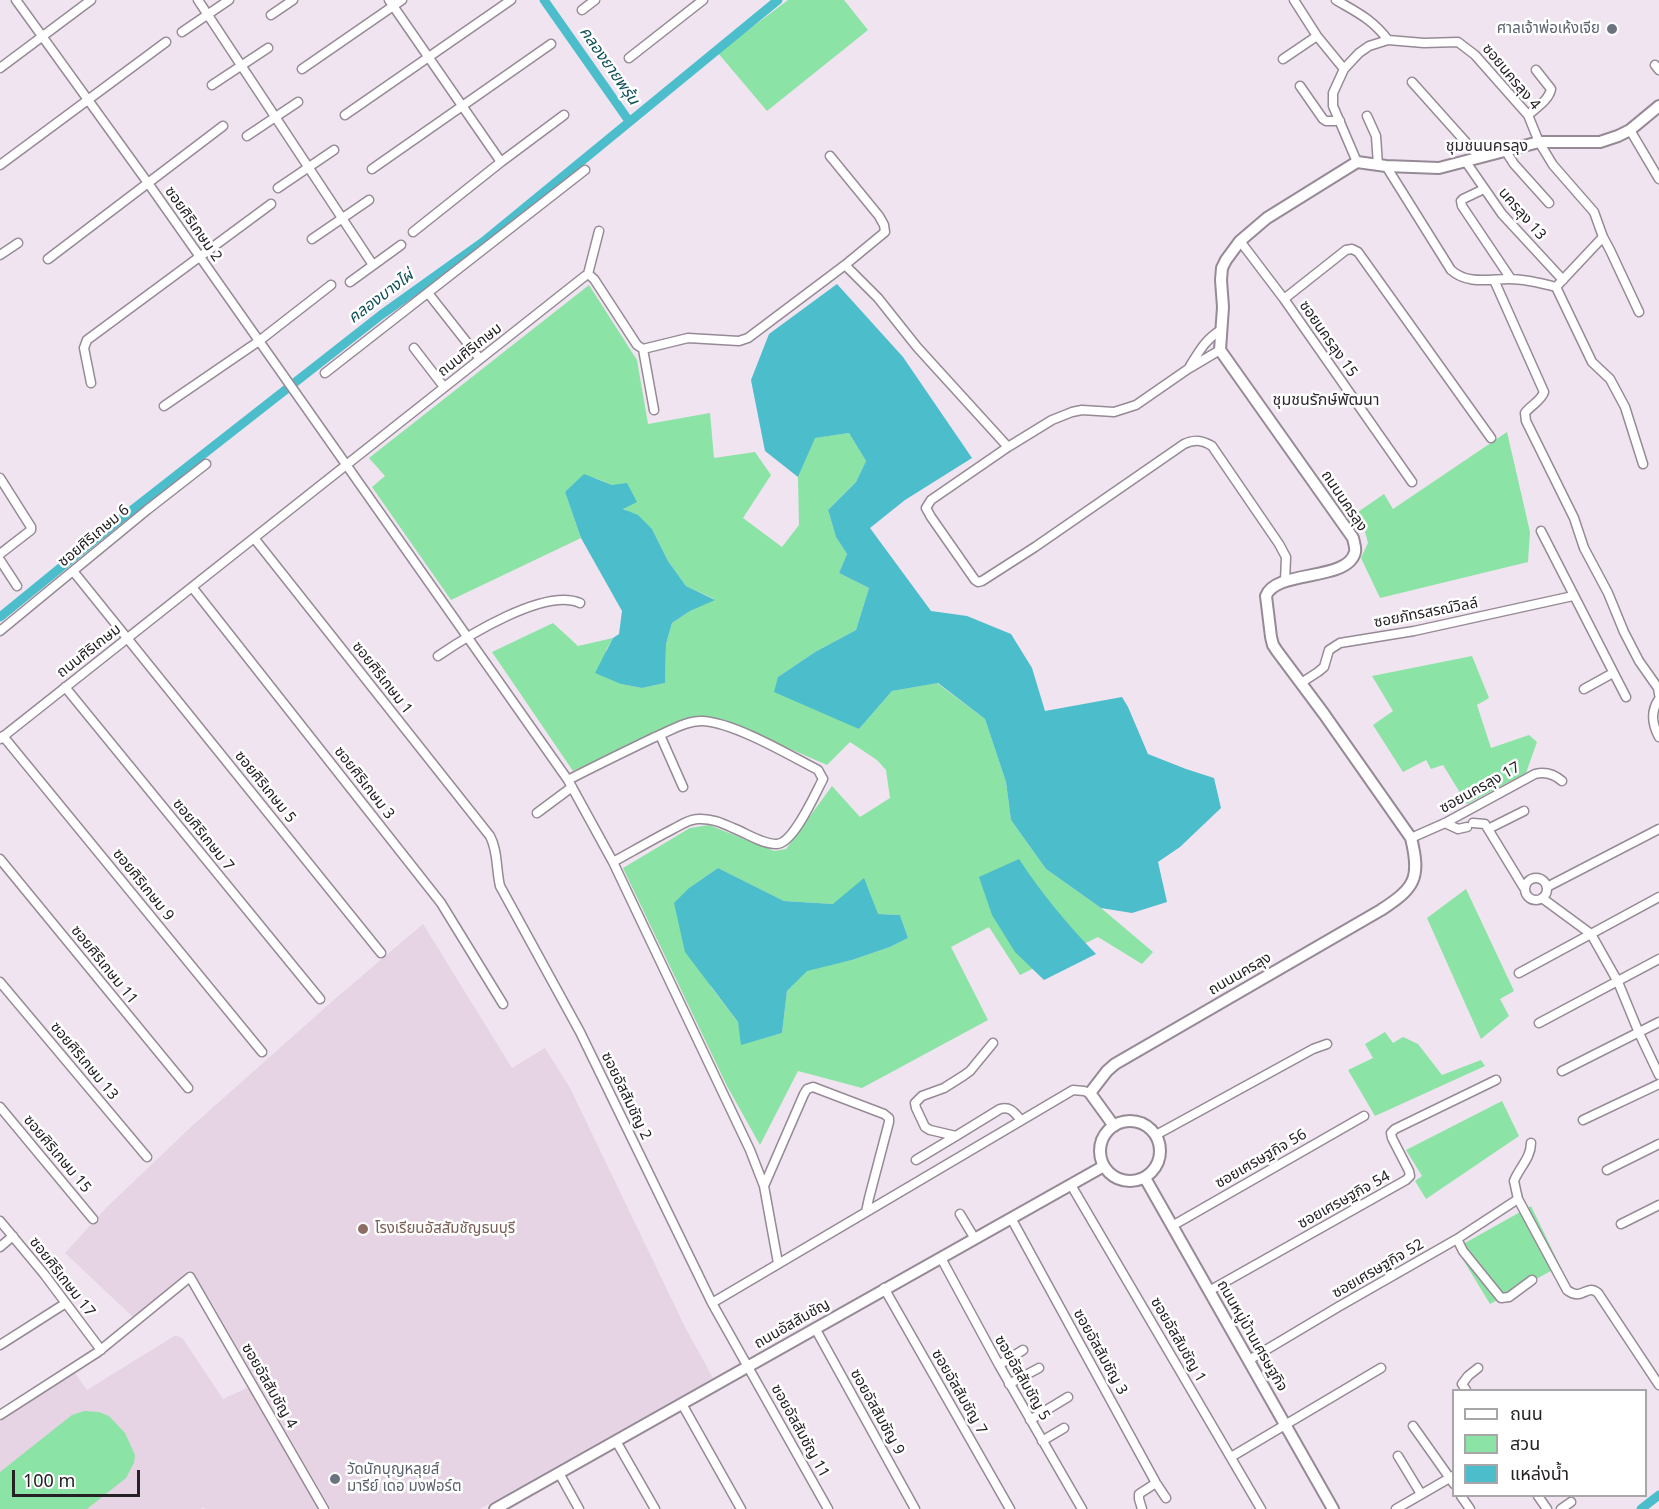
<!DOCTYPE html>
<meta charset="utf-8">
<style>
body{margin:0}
#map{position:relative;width:1659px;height:1509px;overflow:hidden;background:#f0e4f0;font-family:"Noto Sans","Noto Sans Thai",sans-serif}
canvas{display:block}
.legend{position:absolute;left:1452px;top:1389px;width:195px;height:108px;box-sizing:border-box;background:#fff;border:2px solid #a8a6a8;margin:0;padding:8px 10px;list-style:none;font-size:18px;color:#252125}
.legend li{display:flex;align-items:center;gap:12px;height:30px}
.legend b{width:30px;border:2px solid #a8a6a8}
.scale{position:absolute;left:12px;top:1470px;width:128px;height:27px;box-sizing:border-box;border:3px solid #252125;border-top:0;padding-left:8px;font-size:18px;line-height:21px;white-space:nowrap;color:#252125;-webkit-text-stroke:4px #fff;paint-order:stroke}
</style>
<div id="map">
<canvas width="1659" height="1509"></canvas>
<ul class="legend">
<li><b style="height:8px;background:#fff"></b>ถนน</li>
<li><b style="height:16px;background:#8be3a5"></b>สวน</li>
<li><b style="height:16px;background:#4cbdcb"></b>แหล่งน้ำ</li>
</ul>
<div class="scale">100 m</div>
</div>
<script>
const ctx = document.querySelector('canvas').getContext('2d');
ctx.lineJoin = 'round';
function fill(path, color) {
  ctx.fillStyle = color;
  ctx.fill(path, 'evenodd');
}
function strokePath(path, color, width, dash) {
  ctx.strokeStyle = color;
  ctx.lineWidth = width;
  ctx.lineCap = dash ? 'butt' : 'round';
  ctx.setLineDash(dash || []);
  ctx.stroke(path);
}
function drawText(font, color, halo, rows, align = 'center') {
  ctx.font = font + ' "Noto Sans","Noto Sans Thai",sans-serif';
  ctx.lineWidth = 5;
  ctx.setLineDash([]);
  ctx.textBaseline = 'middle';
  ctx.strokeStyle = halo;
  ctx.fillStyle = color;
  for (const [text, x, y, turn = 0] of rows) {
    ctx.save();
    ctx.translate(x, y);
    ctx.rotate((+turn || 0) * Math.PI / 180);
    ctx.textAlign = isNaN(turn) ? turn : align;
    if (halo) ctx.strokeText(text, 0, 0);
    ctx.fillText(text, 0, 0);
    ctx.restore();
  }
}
const education = new Path2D(`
 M423,924L512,1068L545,1048L570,1088L685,1327L713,1378L480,1509H331L209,1298L189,1270L134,1318L65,1253L108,1206L192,1126L336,998Z
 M176,1335L183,1339L223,1399L249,1387L320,1509H205L203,1507L201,1509H0V1422L75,1373L87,1390Z`);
const green = new Path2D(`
 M788,0H844L868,30L767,111L718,53Z
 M589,285L637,360L648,424L710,413L714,458L755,452L771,475L743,518L782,547L799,525L798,477L814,438L849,433L866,461L856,482L828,510L836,537L847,554L839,573L869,588L856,630L815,652L778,677L859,729L892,691L937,683L985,719L1006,782L1011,820L1046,869L1101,908L1153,952L1142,964L1098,937L1020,975L989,927L951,947L988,1020L862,1088L798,1071L760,1145L727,1086L623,868L690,828L709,825L774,851L786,849L832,786L860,817L890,798L886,770L877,760L850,742L827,765L722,719L696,717L573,771L492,652L553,623L578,646L613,638L606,650L621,684L642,688L665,683L666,644L672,623L690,611L714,599L686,586L668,561L652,529L623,508L612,485L595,478L565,492L581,538L451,600L372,487L385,476L369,458ZM718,868L784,901L833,904L878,914L900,915L908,938L890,947L852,960L807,970L787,991L782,1033L742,1044L738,1022L711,987L689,888Z
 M1507,432L1530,532L1528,562L1380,598L1361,558L1368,543L1364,528L1355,514L1384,494L1393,509Z
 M1472,656L1489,698L1477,705L1491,748L1529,735L1537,742L1526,773L1467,804L1443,765L1431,769L1426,760L1403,772L1373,725L1393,711L1372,676Z
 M1466,889L1514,991L1500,999L1509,1016L1481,1039L1427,918Z
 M1385,1032L1393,1043L1403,1037L1418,1044L1442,1075L1481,1060L1485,1066L1375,1116L1348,1070L1373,1058L1365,1044Z
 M1502,1101L1519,1136L1426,1199L1415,1181L1422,1176L1406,1150Z
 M1531,1206L1560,1266L1490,1304L1456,1248Z
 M84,1411L99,1412L109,1416L125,1433L135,1455L134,1463L126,1478L87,1509H0V1472L72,1415Z`);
const water = new Path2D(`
 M837,284L903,357L972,458L905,500L870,528L931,611L967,616L1011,634L1032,668L1045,711L1122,697L1128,707L1148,754L1186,769L1214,778L1221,808L1180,847L1158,862L1167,902L1132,913L1101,908L1046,869L1011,820L1006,782L985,719L938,683L892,691L859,729L774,692L778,677L815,652L856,630L869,588L839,573L847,554L836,537L828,510L856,482L866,461L849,433L815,438L798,477L765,451L751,380L769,334Z
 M584,474L612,485L627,483L637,502L623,509L638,515L652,529L668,561L686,586L715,600L690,611L672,623L666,644L665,683L642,688L621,684L595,673L613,638L619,634L622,611L581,538L565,492Z
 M1019,859C1042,894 1067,924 1096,954L1044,980L1015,952L992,915L979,877Z
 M718,868L784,901L833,904L864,878L878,914L900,915L908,938L890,947L852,960L807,971L787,991L782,1033L741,1045L738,1022L685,952L674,903L689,888Z`);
const canal = new Path2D(`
 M544,0L629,121
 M0,617L113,525L381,315L483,242L778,0
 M1641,1509L1659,1495`);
const minor = new Path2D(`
 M16,0L148,183L568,780L613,862L750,1150L764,1186L778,1263
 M198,0L373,265
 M389,0L501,162
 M1294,0L1317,36L1344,69
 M1336,0C1358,13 1372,19 1388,40
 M582,10L595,0
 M271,15L293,0
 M182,32L229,0
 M629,58L703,0
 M1283,59L1317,36
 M1655,65L1659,70
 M0,68L91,0
 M302,69L402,0
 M1412,82L1480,158
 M212,85L268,48
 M1300,86L1323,119L1326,121H1340
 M345,115L511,0
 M1528,115C1536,108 1549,100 1551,89L1536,70
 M1367,116L1376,136L1378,165
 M1630,130L1659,179
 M247,136L298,102
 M1505,150L1514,164L1549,203
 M1357,162L1333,106V93L1344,69L1359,53L1369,46L1388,40L1424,43L1458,42L1475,55L1528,115L1539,142L1553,165L1594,212L1603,237L1610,250L1639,312
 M1466,162L1502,214L1563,280
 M0,165L166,42
 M1386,166L1451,270C1468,285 1489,279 1509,279C1525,279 1541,283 1556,287L1603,237
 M372,169L551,44
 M278,188L334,150
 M1484,189L1463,199L1461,201L1462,206L1511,279
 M413,232L501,162L564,115
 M312,239L369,200
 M1240,241L1284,299L1412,482
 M0,255L18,243
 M48,259L223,126
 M845,265L878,298L917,347L1008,447
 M588,274L599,231
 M1494,280L1544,392C1541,401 1531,405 1525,413L1526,421L1574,518L1584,548L1608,593L1624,632L1639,661L1658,688L1659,694
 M350,282L401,245
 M1556,287L1592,362L1610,379L1625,407L1643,464
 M428,293L480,359
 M1284,299L1346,250L1352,249L1358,252L1491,438
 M414,348L444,387
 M643,349L654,410
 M1220,350L1188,369L1136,405L1114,412L1082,410L1072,412L1052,420L1008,447L931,500L926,508L931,517L975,580L978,582L982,581L1035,547L1184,444C1194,439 1202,440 1212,446L1279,544L1286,557L1285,582
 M1190,366C1200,350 1205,340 1221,330
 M325,373L585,170
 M91,383L84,348L87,340L271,204
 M164,406L259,341L331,285
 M0,478L31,527V530L0,554
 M1541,531L1626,697
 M254,538L490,836C498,851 496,869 500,886L580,1032L712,1303L828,1509
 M0,560L17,586
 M73,571L381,953
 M192,587L441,903L503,1004
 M0,631L147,510L206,464
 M438,656C466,637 545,587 580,603
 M1301,683L1318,672L1324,667L1329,650L1340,643L1414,631L1573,596
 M65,687L320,999
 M1584,689L1613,673
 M1659,699C1650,712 1652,724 1659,737
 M660,735L683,787
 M3,736L262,1052
 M0,739L585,276L588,274L594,279L637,345L643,349L688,338L739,341L748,338L845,265L885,232L884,225L879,216L830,156
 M568,780C597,765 626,751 655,737C670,731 687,720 703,721C735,723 789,755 818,770L823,779C815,794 793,845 776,844C762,844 746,833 733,828C722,823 711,818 698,819C689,819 681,825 673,829C652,840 633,851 613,862
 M537,813L572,787
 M1445,823L1458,829L1467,827
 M1473,823L1485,824L1524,888
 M1488,829L1524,811
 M1411,838L1445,823L1535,774C1546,771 1554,774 1562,781
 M0,859L188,1088
 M1525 889a11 11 0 1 1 22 0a11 11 0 1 1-22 0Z
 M1547,887L1659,829
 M1542,898L1591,934L1618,982L1639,1033L1659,1075
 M1519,973L1659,897
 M0,982L147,1157
 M1539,1023L1659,959
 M993,1043L970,1071L963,1076L944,1088L922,1096L915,1103L916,1108L925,1127L930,1130L956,1136L1000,1109C1010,1106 1014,1112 1021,1120
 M1562,1071L1659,1022
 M0,1107L93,1219
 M1583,1120L1659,1084
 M1156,1135L1313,1049L1327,1044
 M1531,1143C1531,1158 1519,1168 1514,1181L1518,1199L1567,1290C1583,1302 1586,1283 1598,1293L1659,1385
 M916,1160L956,1136
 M1607,1170L1659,1144
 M1071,1185L1261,1509
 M764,1186L804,1094L807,1089L813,1087L884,1114L889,1118V1122L869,1198L866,1212
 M960,1214L975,1239
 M1011,1218L1156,1483L1166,1498
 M0,1221L44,1274L101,1350
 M1621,1224L1659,1205
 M1172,1226L1364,1116
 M1457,1239L1463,1251L1501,1298L1509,1297L1532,1280
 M0,1247L13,1236
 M941,1258L999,1365L1082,1509
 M884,1288L1010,1509
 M1209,1291L1406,1180L1410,1176L1409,1171L1392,1138L1391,1133L1395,1129L1496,1080
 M712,1303L1073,1090L1084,1091L1090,1093
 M815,1328L915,1509
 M0,1345L66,1303
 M1249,1360L1338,1307L1457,1239L1518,1199
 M999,1365L1023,1350
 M1009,1384L1039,1368
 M1466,1390L1462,1384L1468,1376L1478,1368
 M682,1404L741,1509
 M0,1415L98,1352L190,1277L324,1509
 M1030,1420L1068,1397
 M1413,1426L1454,1484
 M616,1441L655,1509
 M1042,1441L1064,1428
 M1398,1456L1421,1494
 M1231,1457L1381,1368
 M559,1473L579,1509
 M1461,1496L1470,1509
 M1538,1496L1547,1509
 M1142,1509L1139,1499V1494L1156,1483
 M1396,1509L1453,1476
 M1561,1509L1571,1502`);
const tertiary = new Path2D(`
 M1100 1151a30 30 0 1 1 60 0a30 30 0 1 1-60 0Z
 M1114,1126L1090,1093L1107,1071L1115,1064L1381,910C1415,888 1421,878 1411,838L1324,714L1277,651L1273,645L1271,637L1266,596C1276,569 1348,582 1355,552C1356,548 1354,543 1353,538L1220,350L1223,307L1221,280L1222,268L1226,260L1240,241L1267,218L1357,162L1386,166L1439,168L1539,142H1600L1618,136L1630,130L1659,106
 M1145,1178L1333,1509
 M495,1509L1104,1166`);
const markers = [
 [1612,29,6,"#6b7280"],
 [363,1229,6,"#8d6e63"],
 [335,1479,6,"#6b7280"]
];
const worshipNames = [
 ["ศาลเจ้าพ่อเห้งเจีย",1600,29],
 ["วัดนักบุญหลุยส์",347,1470,"left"],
 ["มารีย์ เดอ มงฟอร์ต",347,1487,"left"]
];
const streetNames = [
 ["ซอยนครลุง 4",1511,77,50],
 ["นครลุง 13",1522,214,49],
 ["ซอยศิริเกษม 2",193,224,55],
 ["ซอยนครลุง 15",1328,339,55],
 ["ถนนศิริเกษม",470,350,-38],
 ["ถนนนครลุง",1344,501,56],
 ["ซอยศิริเกษม 6",94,536,-40],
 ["ซอยภัทรสรณ์วิลล์",1426,613,-11],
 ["ถนนศิริเกษม",89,651,-38],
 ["ซอยศิริเกษม 1",382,678,52],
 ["ซอยศิริเกษม 3",364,783,52],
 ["ซอยศิริเกษม 5",265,787,51],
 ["ซอยนครลุง 17",1480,788,-29],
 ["ซอยศิริเกษม 7",203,835,51],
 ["ซอยศิริเกษม 9",143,885,51],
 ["ซอยศิริเกษม 11",104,965,51],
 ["ถนนนครลุง",1240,974,-30],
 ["ซอยศิริเกษม 13",84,1061,50],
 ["ซอยอัสสัมชัญ 2",626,1096,64],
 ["ซอยศิริเกษม 15",57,1154,50],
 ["ซอยเศรษฐกิจ 56",1261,1159,-30],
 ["ซอยเศรษฐกิจ 54",1344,1200,-29],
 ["ซอยเศรษฐกิจ 52",1378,1269,-30],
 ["ซอยศิริเกษม 17",62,1277,52],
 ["ถนนอัสสัมชัญ",792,1324,-30],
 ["ถนนหมู่บ้านเศรษฐกิจ",1252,1336,60],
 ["ซอยอัสสัมชัญ 1",1178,1340,60],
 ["ซอยอัสสัมชัญ 3",1100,1352,61],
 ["ซอยอัสสัมชัญ 5",1022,1378,60],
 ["ซอยอัสสัมชัญ 4",269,1386,60],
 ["ซอยอัสสัมชัญ 7",959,1392,60],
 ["ซอยอัสสัมชัญ 9",877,1412,61],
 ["ซอยอัสสัมชัญ 11",800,1431,61]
];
const educationNames = [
 ["โรงเรียนอัสสัมชัญธนบุรี",375,1229]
];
const waterNames = [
 ["คลองยายพรุ้น",609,66,55],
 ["คลองบางไผ่",381,297,-37]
];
const neighbourhoodNames = [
 ["ชุมชนนครลุง",1487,146],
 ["ชุมชนรักษ์พัฒนา",1326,400]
];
fill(education, '#e6d4e5');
fill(green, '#8be3a5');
fill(water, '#4cbdcb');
strokePath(canal, '#4cbdcb', 9);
strokePath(minor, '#958a96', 11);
strokePath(tertiary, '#958a96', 14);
strokePath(minor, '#fff', 8);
strokePath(tertiary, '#fff', 10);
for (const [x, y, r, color] of markers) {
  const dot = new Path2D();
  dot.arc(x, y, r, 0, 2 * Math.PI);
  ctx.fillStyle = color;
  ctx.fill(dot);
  strokePath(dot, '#fff', 2);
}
drawText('15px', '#5b616d', '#fff', worshipNames, 'right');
drawText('15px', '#252125', '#fff', streetNames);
drawText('15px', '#785e54', '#fff', educationNames, 'left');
drawText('italic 16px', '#0f5159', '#fff', waterNames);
drawText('16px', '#302831', '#fff', neighbourhoodNames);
</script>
